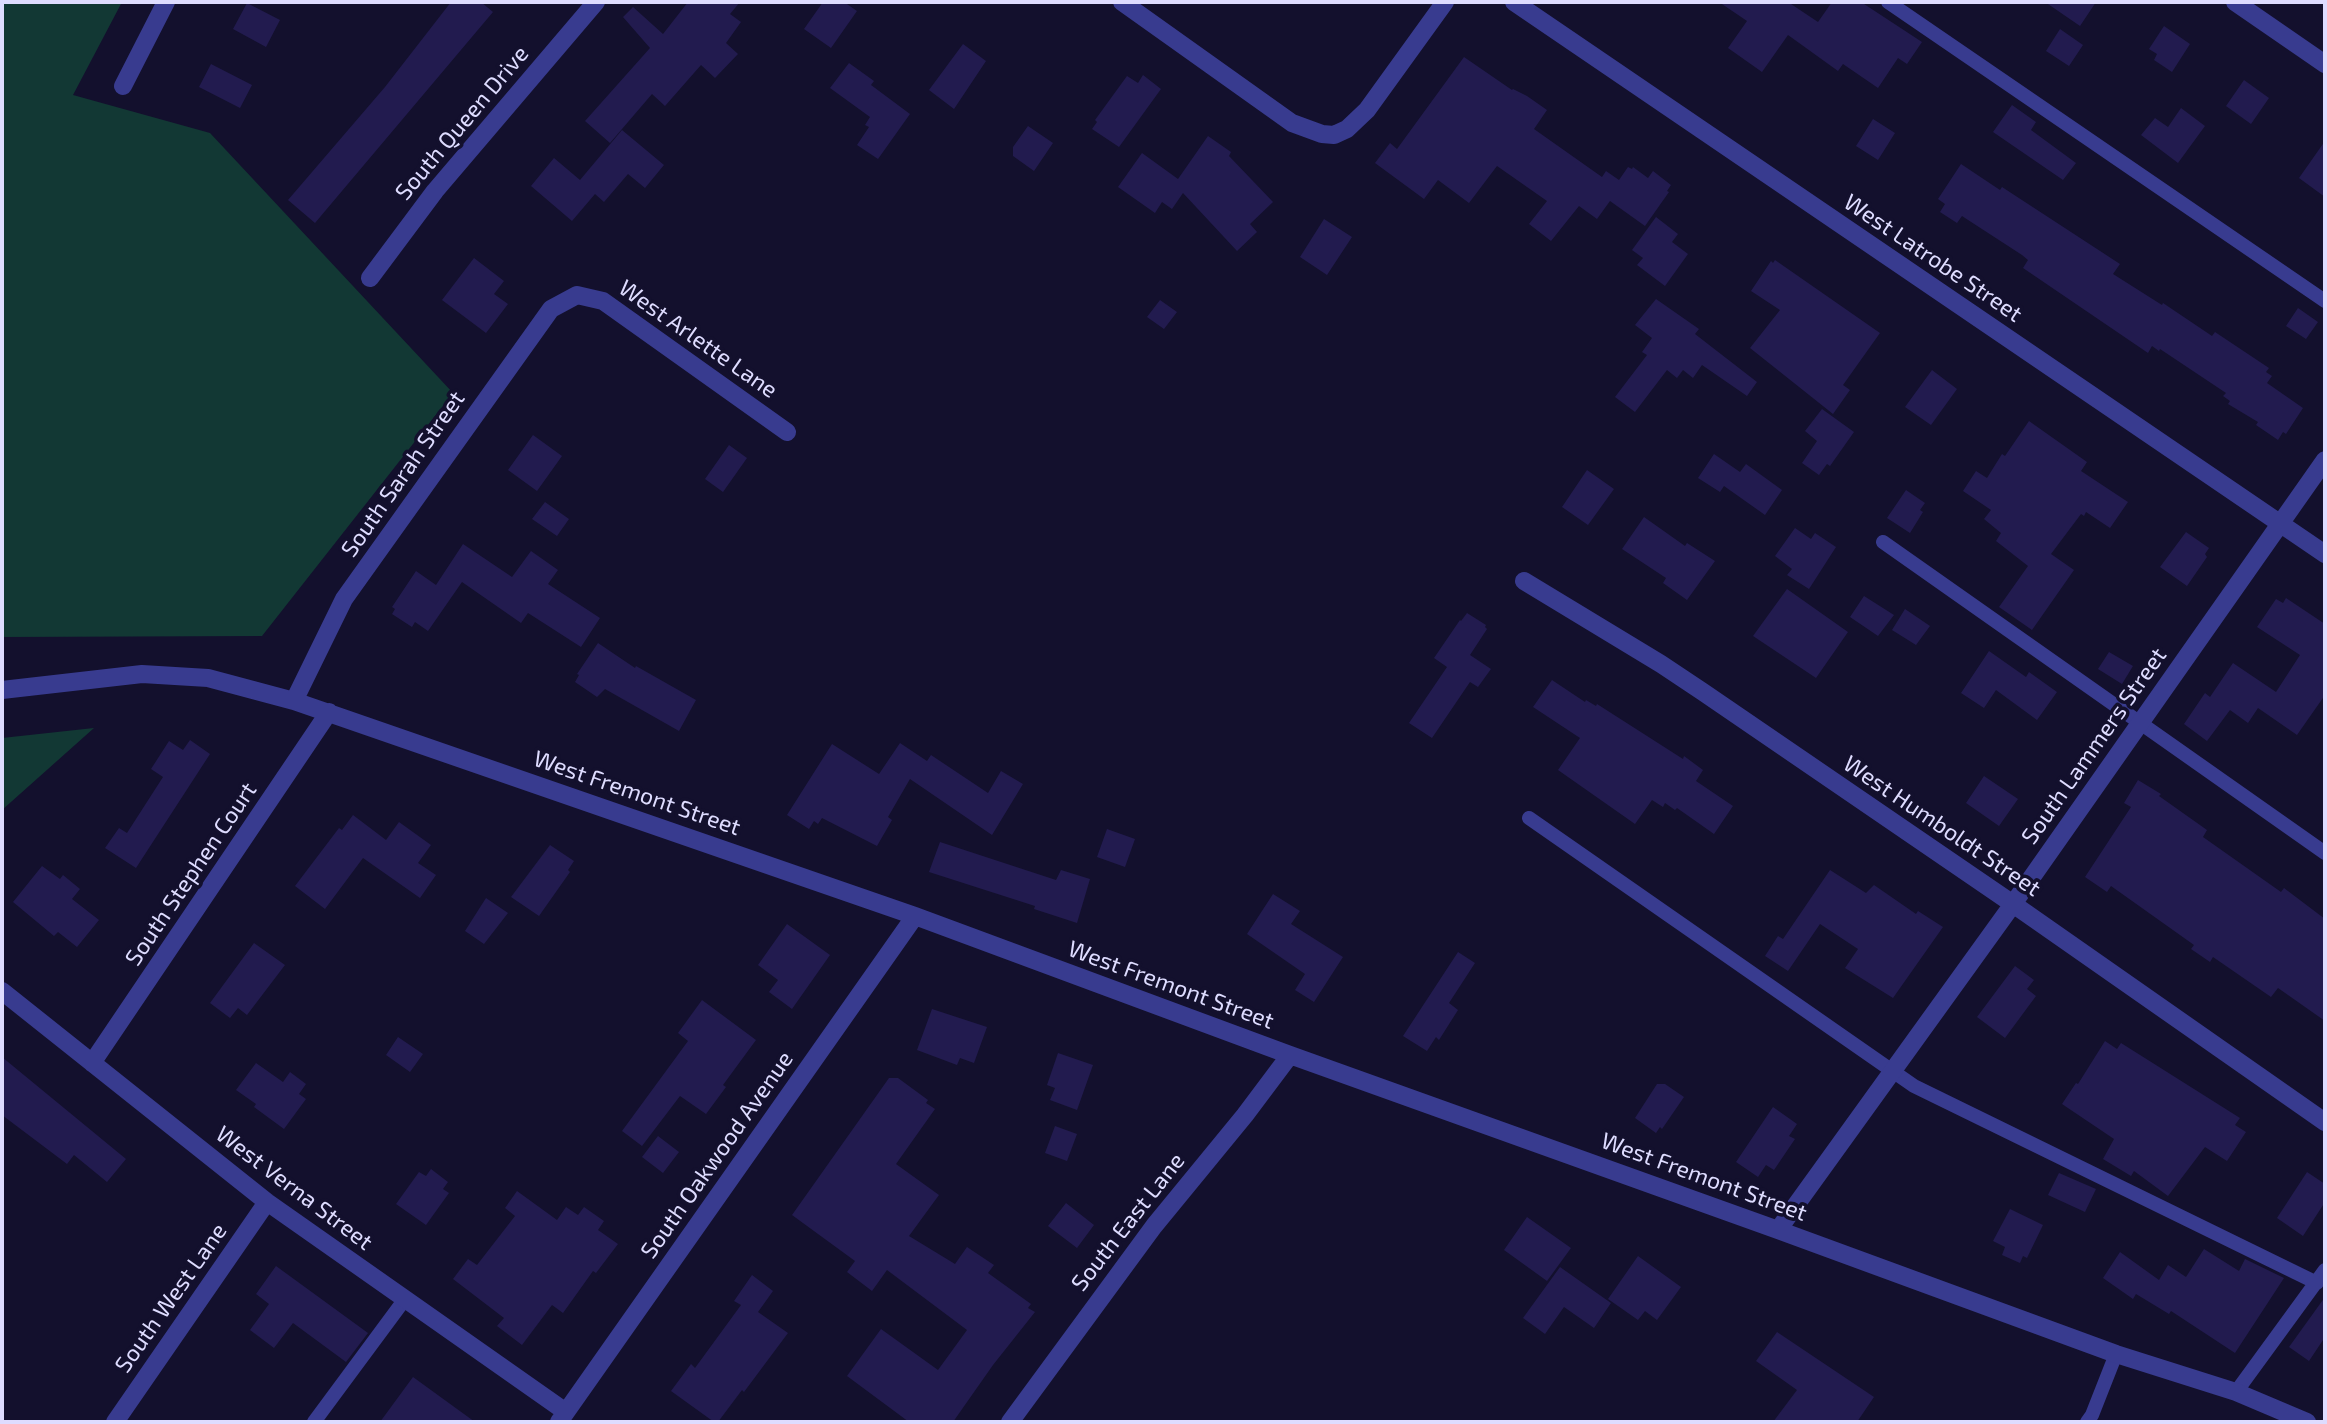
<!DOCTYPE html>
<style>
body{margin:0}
#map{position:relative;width:2327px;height:1424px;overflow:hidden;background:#13102d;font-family:"Exo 2",sans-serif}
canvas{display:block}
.frame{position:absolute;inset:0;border:4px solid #dedcff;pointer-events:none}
</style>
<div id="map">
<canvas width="2327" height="1424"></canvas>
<div class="frame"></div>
</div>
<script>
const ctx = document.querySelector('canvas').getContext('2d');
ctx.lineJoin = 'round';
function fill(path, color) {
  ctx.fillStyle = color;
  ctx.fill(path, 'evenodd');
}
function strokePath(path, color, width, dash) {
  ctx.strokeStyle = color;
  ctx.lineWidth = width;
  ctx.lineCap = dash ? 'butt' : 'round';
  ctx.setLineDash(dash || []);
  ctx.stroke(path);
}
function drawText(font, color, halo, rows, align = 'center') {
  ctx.font = font + ' "Exo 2",sans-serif';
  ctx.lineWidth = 7;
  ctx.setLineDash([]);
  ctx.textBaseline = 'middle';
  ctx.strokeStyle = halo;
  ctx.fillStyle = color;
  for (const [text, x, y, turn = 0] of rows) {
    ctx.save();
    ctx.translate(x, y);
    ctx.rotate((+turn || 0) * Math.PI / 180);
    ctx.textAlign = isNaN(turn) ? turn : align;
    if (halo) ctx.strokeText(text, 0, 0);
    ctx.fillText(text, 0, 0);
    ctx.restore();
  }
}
const green = new Path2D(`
 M2,2H122L73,95L210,133L453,393L262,636L2,637Z
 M94,728L2,810V738Z`);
const building = new Path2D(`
 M451,2H481L493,12L315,223L288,200L385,87Z
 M688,2H740L730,14L741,22L726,43L738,54L715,78L701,65L665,106L652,94L610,143L585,121L650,48L623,17L633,7L663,34Z
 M823,2H844L857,11L831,48L804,29Z
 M1719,2H1788L1818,22L1832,2H1861L1922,42L1907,64L1898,58L1878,88L1843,64L1838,71L1788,35L1762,72L1728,48L1747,21Z
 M2045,2H2096L2080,26Z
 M247,3L280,20L266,47L233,29Z
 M2164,26L2190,44L2172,72L2154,60L2157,54L2149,49Z
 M2060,29L2083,45L2069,66L2046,51Z
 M963,44L986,61L954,109L929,90Z
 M1464,57L1512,90L1513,89L1527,96L1547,110L1534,129L1602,177L1606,171L1619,180L1628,167L1632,169L1633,167L1648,178L1653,171L1671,185L1667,191L1669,192L1645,226L1610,201L1597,219L1579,206L1551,241L1529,224L1547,201L1497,166L1469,203L1438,180L1424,199L1375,163L1390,143L1397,149Z
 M849,63L874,81L871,85L910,114L878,159L857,145L869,127L865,125L870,117L830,88Z
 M211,64L252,85L240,108L199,87Z
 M1143,75L1161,89L1119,147L1092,129L1097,122L1095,120L1127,76L1138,83Z
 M2244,80L2269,98L2251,124L2226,106Z
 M2012,105L2036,122L2031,130L2076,163L2063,180L1993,132Z
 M2181,108L2205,126L2178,163L2141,135L2155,118L2168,127Z
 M1873,119L1895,133L1878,160L1856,146Z
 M1028,126L1053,143L1034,171L1013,156V147Z
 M622,130L664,165L645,188L628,174L604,202L595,194L572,221L531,186L554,158L580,180Z
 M1208,136L1231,152L1229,156L1273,202L1250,224L1257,232L1237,251L1183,193L1172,209L1162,202L1155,213L1118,187L1142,153L1178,179Z
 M2325,141V197L2299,178Z
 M1961,164L2000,190L2002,187L2120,264L2113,274L2162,305L2163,303L2212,336L2215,332L2269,368L2266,372L2272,376L2267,383L2303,408L2286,434L2283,432L2278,440L2256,425L2258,422L2228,404L2230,401L2223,396L2226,393L2160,349L2159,351L2152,346L2148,353L2023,268L2028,260L2022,255L1965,218L1962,216L1957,223L1940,212L1945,204L1938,199Z
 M1656,217L1678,234L1672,242L1688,254L1665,286L1637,265L1643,258L1632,250Z
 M1324,219L1352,237L1327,275L1300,257Z
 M474,258L504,281L494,294L508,304L486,333L442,300Z
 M1775,260L1880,333L1843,385L1850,390L1833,414L1750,348L1780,310L1751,291L1771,261L1773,263Z
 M1656,299L1699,329L1695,334L1757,382L1747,396L1702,365L1693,378L1683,370L1677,378L1667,370L1635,412L1615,397L1647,355L1642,352L1652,338L1635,325Z
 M1160,300L1177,312L1164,329L1147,317Z
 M2298,308L2318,322L2306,339L2286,326Z
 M1932,370L1957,389L1931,425L1905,407Z
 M1822,409L1854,432L1830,466L1827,464L1819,475L1802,463L1817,441L1805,431Z
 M2029,421L2087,462L2081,471L2128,502L2110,528L2086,512L2084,516L2081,514L2051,554L2074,570L2032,630L1999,607L2028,566L1996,541L2001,533L1984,519L1991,510L1963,491L1976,471L1987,478L2002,454L2005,456Z
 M533,435L562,456L537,491L508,470Z
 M729,445L747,458L723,492L705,479Z
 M1714,454L1740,472L1746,464L1782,490L1765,515L1724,486L1720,492L1698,478Z
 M1587,470L1614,489L1588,525L1562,507Z
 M1906,490L1925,503L1920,510L1923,512L1910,533L1887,518Z
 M545,502L569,519L557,536L532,519Z
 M1644,517L1685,546L1687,543L1715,561L1687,600L1663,583L1666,578L1622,549Z
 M1795,528L1811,539L1815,533L1836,547L1809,589L1787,575L1792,569L1775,556Z
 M2186,532L2209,548L2205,554L2207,557L2187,586L2160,567Z
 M463,544L512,577L531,551L558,570L548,584L600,618L581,647L528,613L521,623L462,582L428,631L415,622L412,627L392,614L395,609L392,607L416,571L436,585Z
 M1787,589L1848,632L1816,678L1753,636Z
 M1864,596L1894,615L1878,636L1850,617Z
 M2286,598L2325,624V695L2297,735L2258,708L2248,723L2230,710L2207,741L2184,724L2205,693L2210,697L2233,663L2276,692L2300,655L2257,627L2276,599L2283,603Z
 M1905,609L1930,626L1916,645L1892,630Z
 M1467,613L1486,625L1485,627L1487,629L1470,655L1491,669L1478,687L1470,682L1432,738L1409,723L1447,667L1434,658L1460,620L1461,621Z
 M598,643L635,668L636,666L696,700L679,731L605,689L597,697L575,682L579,675L577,674Z
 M1989,651L2026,677L2029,672L2057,692L2037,720L1996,690L1984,708L1961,693Z
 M2109,652L2133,666L2122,684L2098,669Z
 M1552,680L1585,702L1586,700L1596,706L1597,704L1683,759L1684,756L1703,770L1696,781L1733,806L1714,834L1677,808L1675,810L1665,803L1663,807L1652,800L1635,824L1558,770L1580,738L1533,707Z
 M190,740L210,754L136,868L105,848L119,828L127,833L163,777L151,769L169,741L183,750Z
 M900,743L927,761L931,755L988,793L1001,771L1023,784L992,835L910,779L888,817L892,820L877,846L822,818L818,824L814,821L809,829L787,815L832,744L879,774Z
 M1984,776L2018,799L1999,826L1966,803Z
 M2138,780L2161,794L2159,796L2207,830L2203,837L2281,892L2284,888L2325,919V1021L2278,988L2271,997L2213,957L2210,962L2191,949L2194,945L2111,886L2107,892L2085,877L2131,807L2124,803Z
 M353,815L386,840L399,822L431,845L418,863L436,875L420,898L363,858L325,909L295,886L339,828L342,830Z
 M1107,829L1135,839L1125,867L1097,857Z
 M940,842L1056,880L1061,870L1090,879L1077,923L1034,909L1035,906L929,872Z
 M550,845L574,861L568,870L570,872L539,916L511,897Z
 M42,866L60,879L63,875L80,889L72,899L99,920L77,947L58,932L54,936L13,902Z
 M1830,870L1866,893L1874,885L1916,914L1918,911L1943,927L1893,998L1845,968L1858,949L1820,924L1788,971L1765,956L1778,936L1783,939Z
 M1273,894L1300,911L1291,924L1343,957L1314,1002L1295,990L1305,974L1247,934Z
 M486,898L508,913L484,944L465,931Z
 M787,924L830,955L792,1009L769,992L778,980L758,965Z
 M254,943L285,965L247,1015L238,1008L230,1018L210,1003Z
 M1458,952L1475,963L1449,1003L1458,1010L1439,1040L1436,1037L1427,1051L1403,1036Z
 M2015,966L2034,980L2027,989L2036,996L2005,1038L1977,1017Z
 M702,1000L756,1040L723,1085L726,1087L706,1114L680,1096L642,1146L622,1131L688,1041L678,1033Z
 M932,1009L987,1027L974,1063L960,1058L957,1065L917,1050Z
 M398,1037L423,1054L410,1072L386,1055Z
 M2105,1041L2117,1049L2121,1043L2240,1118L2235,1125L2246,1132L2227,1161L2205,1147L2168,1196L2134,1171L2131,1176L2103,1159L2114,1139L2062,1104L2076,1083L2078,1084Z
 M1058,1053L1093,1065L1077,1110L1050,1100L1055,1088L1047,1085Z
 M2,1057L126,1159L107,1182L74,1155L67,1164L2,1115Z
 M256,1063L283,1082L290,1072L306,1084L299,1094L306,1099L284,1129L254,1107L256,1104L236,1090Z
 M889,1078H898L928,1100L926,1103L935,1109L896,1164L939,1195L909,1236L955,1264L967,1247L994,1265L988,1273L1031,1304L1028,1308L1035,1312L993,1365L953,1422H909L847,1376L881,1329L938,1370L967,1330L887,1270L872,1291L847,1272L855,1261L792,1215Z
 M1657,1084H1665L1684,1097L1662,1129L1660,1127L1656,1133L1635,1118Z
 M1773,1107L1797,1124L1789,1136L1795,1139L1774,1170L1766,1165L1758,1177L1736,1162Z
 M1055,1126L1077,1134L1067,1161L1045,1153Z
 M658,1136L679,1152L663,1173L642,1157Z
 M431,1169L448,1182L443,1189L449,1193L426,1225L396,1204L419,1172L426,1176Z
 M2307,1172L2325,1184V1202L2303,1236L2277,1218Z
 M2059,1173L2096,1189L2085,1212L2048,1195Z
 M517,1191L557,1220L566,1207L578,1215L584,1207L604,1221L598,1230L618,1244L596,1273L593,1271L563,1313L552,1305L522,1345L497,1326L504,1318L453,1279L468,1259L477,1265L515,1216L505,1208Z
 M1066,1203L1094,1225L1077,1248L1048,1226Z
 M2010,1209L2043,1225L2027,1258L2023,1256L2020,1263L2002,1255L2005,1247L1993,1241Z
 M1527,1217L1571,1248L1547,1281L1504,1250Z
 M2204,1249L2239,1271L2245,1259L2284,1278L2235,1353L2171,1311L2169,1314L2136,1294L2133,1299L2103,1278L2120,1252L2159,1280L2168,1265L2186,1277Z
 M1638,1256L1681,1287L1657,1320L1645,1311L1638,1320L1608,1299Z
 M276,1266L368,1333L346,1362L293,1323L274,1348L250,1330L269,1304L256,1294Z
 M1560,1267L1611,1303L1594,1328L1564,1307L1545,1334L1523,1318Z
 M752,1275L773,1291L758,1312L788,1333L744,1392L742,1390L718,1422H714L671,1391L691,1364L695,1368L741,1305L734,1301Z
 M2325,1297V1337L2309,1361L2289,1347Z
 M1777,1332L1874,1397L1857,1422H1773L1797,1390L1756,1361Z
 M413,1377L475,1422H380Z`);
const lane = new Path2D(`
 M1888,2L2325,301
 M1883,542L2325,853
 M1529,818L1914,1086L2317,1283
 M2236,1392L2325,1270
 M314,1422L405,1299
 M2087,1422L2092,1415L2116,1354`);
const street = new Path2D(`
 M1122,2L1292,123L1322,134L1334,135L1347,129L1367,110L1445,2
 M1514,2L2325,554
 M2235,2L2325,64
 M123,86L166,2
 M370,278L435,191L596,2
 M1524,581L1661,664L1703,692L2013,904L2325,1122
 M2,690L142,674L208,678L294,701L915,916L1290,1055L1778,1230L2116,1354L2236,1392L2307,1422
 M294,701L344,599L551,309L577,295L603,301L787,432
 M2,991L267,1202L566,1412
 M92,1063L329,712
 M1778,1230L2013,904L2325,460
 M115,1422L267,1202
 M559,1422L915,916
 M1010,1422L1154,1226L1245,1115L1290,1055`);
const streetNames = [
 ["South Queen Drive",462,123,-50],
 ["West Latrobe Street",1933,258,34],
 ["West Arlette Lane",698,339,35],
 ["South Sarah Street",403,474,-55],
 ["South Lammers Street",2094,746,-55],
 ["West Fremont Street",637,793,19],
 ["West Humboldt Street",1942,826,34],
 ["South Stephen Court",191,874,-56],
 ["West Fremont Street",1171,985,20],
 ["South Oakwood Avenue",717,1155,-55],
 ["West Fremont Street",1704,1177,20],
 ["West Verna Street",294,1188,37],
 ["South East Lane",1128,1222,-52],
 ["South West Lane",171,1298,-55]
];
fill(green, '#123834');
fill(building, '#221b4f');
strokePath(lane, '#383b8f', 14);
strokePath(street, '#383b8f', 18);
drawText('23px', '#dedcff', '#13102d', streetNames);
</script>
